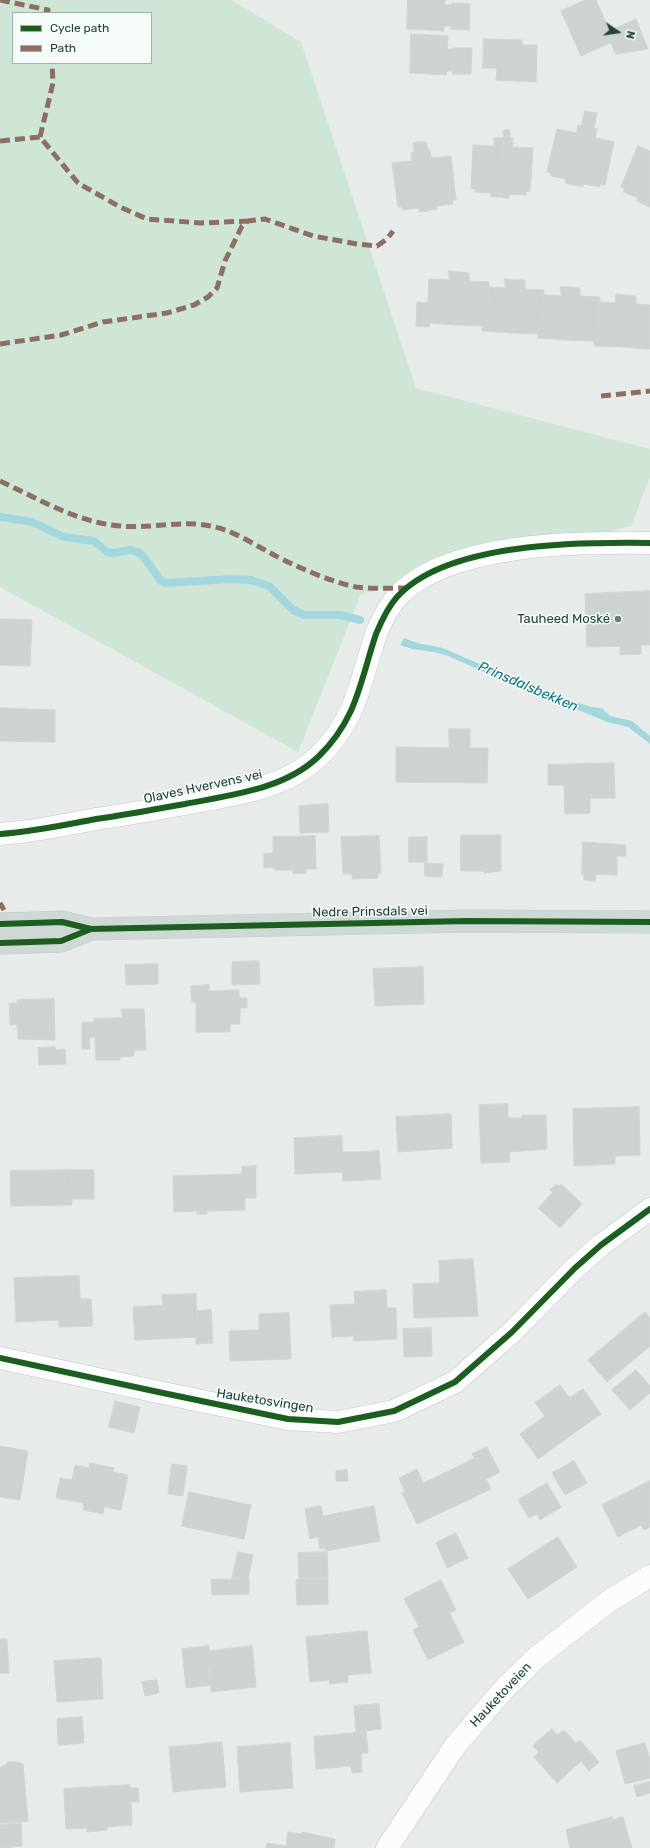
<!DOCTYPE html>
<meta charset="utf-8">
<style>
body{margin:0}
#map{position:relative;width:650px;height:1848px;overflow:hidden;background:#e7ecea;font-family:Rubik,sans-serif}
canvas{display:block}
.legend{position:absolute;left:12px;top:12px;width:140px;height:52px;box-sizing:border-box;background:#f5fbf8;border:1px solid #a0b1ac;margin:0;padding:5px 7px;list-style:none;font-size:12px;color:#21433a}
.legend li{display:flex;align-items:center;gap:8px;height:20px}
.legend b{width:20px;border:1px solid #a0b1ac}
.north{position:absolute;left:598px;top:12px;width:40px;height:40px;-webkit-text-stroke:3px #f5fbf8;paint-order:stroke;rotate:103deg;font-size:11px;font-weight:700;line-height:16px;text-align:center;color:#21433a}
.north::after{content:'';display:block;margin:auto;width:14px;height:18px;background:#21433a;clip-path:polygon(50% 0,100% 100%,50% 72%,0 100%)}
</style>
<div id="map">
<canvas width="650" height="1848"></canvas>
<ul class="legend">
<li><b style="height:5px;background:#1b5e20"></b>Cycle path</li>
<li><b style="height:5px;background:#8d6e63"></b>Path</li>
</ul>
<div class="north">N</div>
</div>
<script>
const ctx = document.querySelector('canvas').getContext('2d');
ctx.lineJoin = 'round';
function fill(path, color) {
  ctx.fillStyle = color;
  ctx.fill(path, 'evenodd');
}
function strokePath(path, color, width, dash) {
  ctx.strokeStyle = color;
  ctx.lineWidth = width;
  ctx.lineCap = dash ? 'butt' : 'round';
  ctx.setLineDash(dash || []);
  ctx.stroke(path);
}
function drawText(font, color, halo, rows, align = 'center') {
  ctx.font = font + ' Rubik,sans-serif';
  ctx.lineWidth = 3;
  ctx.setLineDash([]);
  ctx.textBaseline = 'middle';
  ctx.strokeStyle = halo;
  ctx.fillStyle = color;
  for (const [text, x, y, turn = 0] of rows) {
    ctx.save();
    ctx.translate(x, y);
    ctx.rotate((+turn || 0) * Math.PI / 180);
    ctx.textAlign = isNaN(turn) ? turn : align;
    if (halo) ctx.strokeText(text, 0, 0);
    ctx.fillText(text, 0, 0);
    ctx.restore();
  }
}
const green = new Path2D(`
 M0,0H232L301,42L416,388L650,449V477L631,526L361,594L298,752L0,587ZM13,13H151V63H13Z`);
const water = new Path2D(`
 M404,638L417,643L443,648L507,676L525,682L547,693L591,707L602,708L610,716L632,721L650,736V744L628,727L607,722L557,701L541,697L448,656L434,652L412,649L400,645Z`);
const stream = new Path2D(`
 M0,517L32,522L64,537L94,541L107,552L113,553L131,550L138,552L143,556L161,581L166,583L230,579L251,580L269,586L293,610L304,615H340L360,620`);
const building = new Path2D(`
 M408,0H445V5H452L451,26H444V31L407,29Z
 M586,0H596L614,41L581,56L561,11Z
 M452,3L470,4L469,30L451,29Z
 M636,19L648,49L616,54L611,43L614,41L610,31Z
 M411,34L448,36L447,49H454L453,71H447L446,75L410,73Z
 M484,39L522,40V45H537L536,82L496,80L497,68H483Z
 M454,48H472L471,74H453Z
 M585,111L591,112L574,185L565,183L566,179L551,176V173L547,172L557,129L576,133L578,125L581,126Z
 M591,112L597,113L594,129H597L595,138L614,142L605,185L600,184V187L583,184V187L574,185Z
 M504,130H510V138H513L512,147L533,148L530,192L526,191V195L509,194V198L500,197Z
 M494,138H503L500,197H491V193L475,192L476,189H471L473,145L494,146Z
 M420,142L428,211L419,212V208L403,210L402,207H398L392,163L412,161L411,153L414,152L413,143Z
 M420,142H426L428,151L430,150L431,158L451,156L456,200H452L453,204L436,206L437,209L428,211Z
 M638,146L650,151V194L645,205L637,201L638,198L623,192L625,189L621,187Z
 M650,194V207L645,205Z
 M449,271L459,272L456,325L430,323L429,327L416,326L417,302L428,303L429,279L449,280Z
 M459,272L469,273V281L489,282L487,326L456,325Z
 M505,279L515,280L512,333L482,331L483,326H487L489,287L505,288Z
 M515,280H525V289L544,290L542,334L512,333Z
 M561,287H571L568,340L538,338V334H542L544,295L561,296Z
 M571,287L580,288V296L600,297L598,341L568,340Z
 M616,294L626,295L623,347L594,346V341H598L600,302L615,303Z
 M626,295L636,296V304L650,305V349L623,347Z
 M650,591V645H641V654L620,655V646L587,647L585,594Z
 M0,619L32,620L30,666L0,665Z
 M0,708L55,710V742L0,741Z
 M449,729H470V748H488L487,783L396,782V747L449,748Z
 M614,763L615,798H590V813L565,814L564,785H548V765Z
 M328,804L329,832L300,833L299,806Z
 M461,835H501V871L484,873V871H461Z
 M315,836L316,869H306V873L293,874V870H274V867L264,868V854L273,853V837Z
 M379,836L381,873H378V878L352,879V874H343L341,837Z
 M409,837H427V862H409Z
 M583,842L626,845V856H617V875L596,874L595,881L584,880V874H582Z
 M425,863L443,864L442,877L425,876Z
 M259,961L260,984L232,985V962Z
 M158,964V984L126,985L125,965Z
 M423,967L424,1004L375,1006L373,969Z
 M209,985V991L239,990V998H247V1008H240V1024H230V1032H196V1002H192L191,986Z
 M54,999L55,1040L18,1039L17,1024L10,1025L9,1003H17V1000Z
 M122,1009H144L146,1050H134V1056L120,1057V1018H122Z
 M120,1018V1060H96L95,1037L89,1038L90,1049H82V1022H94V1019Z
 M55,1047L56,1050L65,1049L66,1064L39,1065L38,1048Z
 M508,1104V1118H522V1115H546L547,1149L509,1152L510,1162L481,1163L479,1105Z
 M639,1107L640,1155L615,1156V1164L574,1166L573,1109Z
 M451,1114L452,1148L398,1152L396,1117Z
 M342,1136L343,1172L295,1174L294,1138Z
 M379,1151L381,1179L362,1180L361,1152Z
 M343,1152H361L362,1180L343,1181Z
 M256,1166V1198H245V1210L207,1211V1214H197V1211L174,1212L173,1176L242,1174V1167Z
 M71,1170H94V1199H72Z
 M71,1170L72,1205L11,1206L10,1171Z
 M556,1184L559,1186L561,1184L582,1204L560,1228L538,1208L553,1192L550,1190Z
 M473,1259L478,1316L414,1318L413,1284L440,1283L439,1261Z
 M79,1276L81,1319L16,1322L14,1278Z
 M386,1290L388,1334L332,1337L330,1305L355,1304L354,1292Z
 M196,1294L198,1337L135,1340L133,1307L163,1305L162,1295Z
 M80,1299H91L93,1326L59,1327V1320L81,1319Z
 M387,1308H396L397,1339L354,1341V1336L388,1334Z
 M211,1310L213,1343L196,1344V1338L198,1337L197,1311Z
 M645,1312L650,1318V1346L607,1382L588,1360Z
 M289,1313L291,1359L230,1361L229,1331L259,1330V1314Z
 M431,1328L432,1356L404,1357L403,1329Z
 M636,1370L650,1386V1393L630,1410L612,1390Z
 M560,1385L588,1423L538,1459L520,1434L545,1416L535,1403Z
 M583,1389L601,1414L588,1423L570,1398Z
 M115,1401L140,1407L134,1433L109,1427Z
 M0,1446L28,1451L20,1500L0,1497Z
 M487,1447L500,1472L486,1479L476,1458L475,1459L472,1454Z
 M476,1458L491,1489L417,1524L402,1493L405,1492L399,1478L417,1469L423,1483Z
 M574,1461L587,1483L565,1495L552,1473Z
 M90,1463L114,1468L113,1472L128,1475L121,1510L104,1507L103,1514L83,1510L84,1503L56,1498L60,1478L72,1480L75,1465L89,1468Z
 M172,1464L187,1466L183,1496L168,1494Z
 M347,1470L348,1481H336V1471Z
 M650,1481V1527L644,1530L641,1525L618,1537L602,1505Z
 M547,1483L561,1507L540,1520L537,1514L529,1518L518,1500Z
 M189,1492L251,1505L244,1539L182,1526Z
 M321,1506L323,1516L374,1506L380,1541L326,1551L325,1548L320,1549L318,1537L310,1539L305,1509Z
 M456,1533L468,1558L447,1568L436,1543Z
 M558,1537L577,1567L528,1599L508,1569Z
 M238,1552L253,1555L248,1579H232Z
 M327,1552L328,1578L299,1579L298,1553Z
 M249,1579V1594L212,1595L211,1580Z
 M328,1579V1604L297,1605L296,1580Z
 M441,1580L456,1610L435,1621L434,1619L419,1627L404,1599Z
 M450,1614L464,1642L428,1660L413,1630L434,1619L435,1621Z
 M367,1631L371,1673L348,1675V1682L330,1684L329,1680L310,1682L306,1637Z
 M0,1639H7L9,1673H0Z
 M209,1646L211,1668L209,1669L211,1685L186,1688L182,1649Z
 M252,1646L256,1687L211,1692L210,1651Z
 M101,1658L103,1699L57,1702L54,1661Z
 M157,1680L159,1693L145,1696L142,1682Z
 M379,1704L381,1729L356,1732L354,1706Z
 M82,1717L84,1743L58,1745L57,1719Z
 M552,1729L558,1735L564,1730L576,1743L580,1740L599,1762L589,1771L581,1761L557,1783L534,1757L539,1752L533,1746Z
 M366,1732L368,1753H361L362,1772L352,1773L351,1766L316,1769L314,1737Z
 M222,1742L226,1787L199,1789L196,1745Z
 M290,1743L293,1788L267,1790L263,1745Z
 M645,1743L650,1760V1778L625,1784L616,1751Z
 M196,1745L199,1789L173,1792L169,1747Z
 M263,1745L267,1790L240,1792L237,1747Z
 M8,1762H16L23,1764L28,1821L0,1823V1770L1,1766H4Z
 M650,1782V1793L637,1797L634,1786Z
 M130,1785V1788H138L139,1802H131L132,1825L107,1827V1830L87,1832V1828L66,1829L64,1789Z
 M612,1817L621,1848H570L566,1830Z
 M623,1817L632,1848H621L613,1820Z
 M21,1823L22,1846L0,1848V1825Z
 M288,1832L302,1834V1832L330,1838L335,1839L334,1848H266L267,1843L286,1846Z`);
const minor = new Path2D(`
 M0,834C32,832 65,825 96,819C126,815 155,809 185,804C230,795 284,790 319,756C357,719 360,682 376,634C381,622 388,607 397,597C447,542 580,542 650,543
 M0,1358L163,1393L288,1419L338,1422L394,1411L455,1382L512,1332L575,1268L601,1245L650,1209
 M387,1848L455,1746L504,1689L537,1657L609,1601L650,1576`);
const major = new Path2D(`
 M0,924L62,922L91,929L467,921L650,922
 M0,943L61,941L91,929`);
const quiet = new Path2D(`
 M0,0L48,10V13
 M40,137L53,83L52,63
 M0,141L40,137L78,183L120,207L147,219L201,223L248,221
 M0,344L61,335L103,322L167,313L194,305L208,297L217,288L225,261L242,226L248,221L265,219L313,236L357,244L377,246L387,239L393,231
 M601,396L650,391
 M0,481C39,499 78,523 121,526C152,529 185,519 215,527C236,532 255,545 274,555C297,567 331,582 356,587C373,589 391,588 408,588
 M0,903L4,910`);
const cycleway = new Path2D(`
 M0,834C32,832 65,825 96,819C126,815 155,809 185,804C230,795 284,790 319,756C357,719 360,682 376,634C381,622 388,607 397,597C447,542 580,542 650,543
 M0,924L62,922L91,929L467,921L650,922
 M0,943L61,941L91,929
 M0,1358L163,1393L288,1419L338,1422L394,1411L455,1382L512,1332L575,1268L601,1245L650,1209`);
const markers = [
 [618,619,4,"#667e78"]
];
const poiNames = [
 ["Tauheed Moské",610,619]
];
const streetNames = [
 ["Olaves Hvervens vei",203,787,-12],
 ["Nedre Prinsdals vei",370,912,-1],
 ["Hauketosvingen",265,1401,9],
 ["Hauketoveien",501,1695,-47]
];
const waterNames = [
 ["Prinsdalsbekken",528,687,23]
];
fill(green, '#cfe6d6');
fill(water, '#a4d6de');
strokePath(stream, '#a4d6de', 8);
fill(building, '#cdd3d1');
strokePath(building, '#cfd5d3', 1);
strokePath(minor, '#c4c9c7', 23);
strokePath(major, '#c1cbc9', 23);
strokePath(minor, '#fbfcfc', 22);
strokePath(major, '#ced8d5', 22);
strokePath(quiet, '#8d6e63', 5, [10, 5]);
strokePath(cycleway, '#1b5e20', 6);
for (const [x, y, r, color] of markers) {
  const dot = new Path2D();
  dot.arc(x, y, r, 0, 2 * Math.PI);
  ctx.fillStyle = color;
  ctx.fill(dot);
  strokePath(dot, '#f5fbf8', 1.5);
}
drawText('13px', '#21433a', '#f5fbf8', poiNames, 'right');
drawText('13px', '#21433a', '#f5fbf8', streetNames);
drawText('italic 14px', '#147386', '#f5fbf8', waterNames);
</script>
